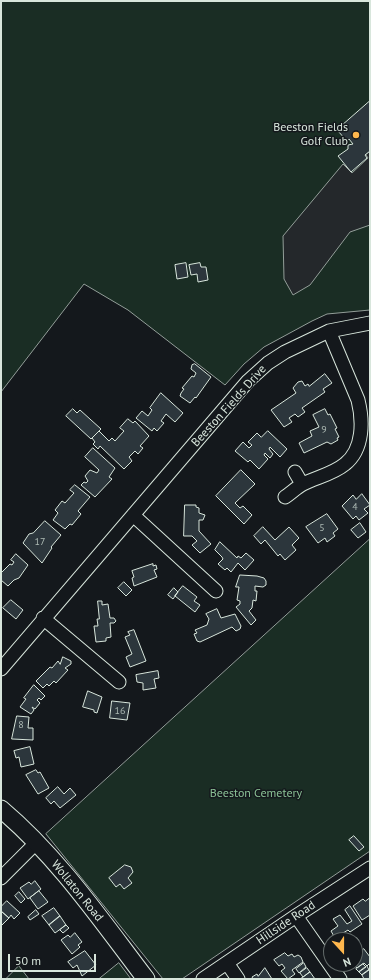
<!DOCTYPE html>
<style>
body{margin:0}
#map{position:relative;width:371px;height:980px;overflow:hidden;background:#14181c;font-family:"PT Sans",sans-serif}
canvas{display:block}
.frame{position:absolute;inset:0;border:2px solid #d8e6dc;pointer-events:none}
.north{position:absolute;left:323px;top:932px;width:40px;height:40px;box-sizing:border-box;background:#14181c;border:1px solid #626a69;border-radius:50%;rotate:159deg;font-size:11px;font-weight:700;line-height:16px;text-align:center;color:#d8e6dc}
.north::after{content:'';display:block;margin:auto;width:14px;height:18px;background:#ffb74d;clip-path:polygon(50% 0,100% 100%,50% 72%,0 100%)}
.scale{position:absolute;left:8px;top:954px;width:88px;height:18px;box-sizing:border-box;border:2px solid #d8e6dc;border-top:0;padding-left:5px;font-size:12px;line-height:14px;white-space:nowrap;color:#d8e6dc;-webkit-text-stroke:3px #14181c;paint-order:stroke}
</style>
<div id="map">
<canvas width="371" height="980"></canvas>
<div class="frame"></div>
<div class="north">N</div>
<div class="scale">50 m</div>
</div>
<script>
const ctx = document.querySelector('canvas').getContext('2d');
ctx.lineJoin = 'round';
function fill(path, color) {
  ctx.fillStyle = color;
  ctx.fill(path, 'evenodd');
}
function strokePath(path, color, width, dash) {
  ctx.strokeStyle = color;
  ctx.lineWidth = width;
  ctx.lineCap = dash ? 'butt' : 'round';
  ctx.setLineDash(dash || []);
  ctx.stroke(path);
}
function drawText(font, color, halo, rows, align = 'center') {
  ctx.font = font + ' "PT Sans",sans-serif';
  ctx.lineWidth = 3;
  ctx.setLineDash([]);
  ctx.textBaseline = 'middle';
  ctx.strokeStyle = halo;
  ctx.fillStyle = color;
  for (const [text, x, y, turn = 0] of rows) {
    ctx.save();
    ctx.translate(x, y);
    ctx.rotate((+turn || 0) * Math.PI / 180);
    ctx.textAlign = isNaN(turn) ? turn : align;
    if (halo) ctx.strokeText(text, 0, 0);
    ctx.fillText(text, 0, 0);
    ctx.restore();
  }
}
const green = new Path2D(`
 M1,1H370V310L327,314L312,321L264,347L244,364L225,385L128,310L84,284L1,392Z
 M370,539V851L182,979H163L46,834Z
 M119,963L131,979H99Z
 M19,966L29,979H6Z`);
const parking = new Path2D(`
 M370,151V225L350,232L310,285L293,295L284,279L283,236L343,164L352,173L368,158L366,155Z`);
const building = new Path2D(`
 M370,101V151L365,155L367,158L351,172L338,156L348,149V145L353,144L349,139L347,141L337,130Z
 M186,263L188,277L177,279L175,265Z
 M200,263L201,267H206L208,280L198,282L197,274L191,275L189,265Z
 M195,364L211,377L196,398L195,397L190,403L180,396L181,393L184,389L182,388L192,376L194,377L196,373L191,369L192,365Z
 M325,374L332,383L323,389L325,392L302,408L305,412L298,417L295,414L289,418L292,422L284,427L271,410L296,393L293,388L298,382L302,381L305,386L308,384L309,386Z
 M161,393L183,413L175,422L166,414L161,421L164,423L157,431L154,428L152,431L136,418L142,411L148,416L152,410L150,408Z
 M73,409L77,413L80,410L101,429L91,439L66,416Z
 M325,409L328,415L330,414L337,428L335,429L339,437L337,438L338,440L331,444L327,442L304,453L299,443L312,436L310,431L319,427L313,415Z
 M128,419L133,423L135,421L149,436L140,446L143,448L138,454L135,451L129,457L132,461L124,469L100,446L98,449L93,444L95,442L92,438L99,431L109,441L112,438L115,441L124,431L120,428Z
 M268,431L287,449L280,457L270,447L269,449L273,454L270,458L265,453L264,455L268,459L259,469L250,460L248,462L235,451L243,442L249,448L252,445L248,442L257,433L261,437Z
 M93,448L115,468L109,477L112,479L95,497L81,485L84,482L86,483L88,481L85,476L90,470L97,473L99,470L85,457Z
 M241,470L255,484L235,503L240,508L243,506L252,515L244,524L216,496Z
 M75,485L90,497L78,511L81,514L72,525L70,524L65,529L53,520L58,513L55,510L62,501L65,503L74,493L70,490Z
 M362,494L370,505L364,509L368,513L359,520L356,516L353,519L342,506L353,495L356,499Z
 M185,505H196V507L199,508V513L205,515L203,520H199V531L211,544L200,553L192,545L197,541L192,536H184Z
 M327,514L338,529L333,533L335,536L327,542L325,538L318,543L306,527Z
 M45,521L61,535L51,547L52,548L42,563L23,543L29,534L33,533Z
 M360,523L366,532L358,538L351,530Z
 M263,527L275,540L289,527L299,538L292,545L296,550L285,560L280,554L278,556L265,540L261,544L254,536Z
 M220,542L237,558L238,556L241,558L246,553L254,560L245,570L238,563L231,572L227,568L225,570L218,564L223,559L222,557L215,550Z
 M16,554L28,565L19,578L14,580L8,586L1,580V570L2,572L10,564L12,565L14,562L11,560Z
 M153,564V566L156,565L157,569L154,570L157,577L134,586L132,578L134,577L132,571Z
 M240,575L257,576L264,578L266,581V585L263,587L255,586V591H257L256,601L253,600L252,608L249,611L256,620L251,625L236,607L240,604V601L237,600L239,587H236Z
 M124,582L132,590L126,596L118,588Z
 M183,586L197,597L194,601L200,605L195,612L175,596Z
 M174,588L178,592L173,599L168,595Z
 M11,600L23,610L16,619L3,608Z
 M98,601H102V605L108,604L110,618H114L116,621L114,623H110L111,637L106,638V641L96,642L94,626H98L97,619H99Z
 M217,609L221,618L235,614L241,626L240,629L236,631L232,627L200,642L197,641L194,634L197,633L195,630L207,625L209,619L206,614Z
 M134,630L146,661L130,667L126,657L132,654L125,637L130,635L128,632Z
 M63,657L71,661V664L65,668L68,670L56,683L54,681L49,686L47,684L43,688L36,681L50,667L52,668L58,661L60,664Z
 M158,671L159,678L154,679L156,688L143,690V683L137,682L136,675Z
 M34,685L45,696L41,700L39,698L37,700L40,703L35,709L32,707L34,710L31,714L20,707L26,699L24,698Z
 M88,691L102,697L97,713L94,712V710L83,707Z
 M112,701L130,703L127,720L110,718Z
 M17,716L29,717L28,728H33V740L12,739Z
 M30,747L34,764L21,767L19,757L16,758L14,751Z
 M36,770L38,773L40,772L49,788L38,794L26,775Z
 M58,787L64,794L70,788L76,795L60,808L54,801L51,804L46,798Z
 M354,836L364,847L359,851L349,840Z
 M125,865L131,867L133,872L128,878L132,883L124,889L120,884L116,887L109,878Z
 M35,881L41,889L28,899L20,888L29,882L31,884Z
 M39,891L48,902L38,909L30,898Z
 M19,892L25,899L21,903L15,896Z
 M370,898V915L362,920L353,906L363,899L365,901Z
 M7,901L20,913L14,919L11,915L9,918L1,911V907Z
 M350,906L362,924L350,932L348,930L335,938L331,931L338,926L333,919L340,915L347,924L352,921L345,910Z
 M54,908L60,916L49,925L42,916Z
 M36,910L39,914L30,920L28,917Z
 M1,911L9,918L1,926Z
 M60,916L66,925L55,933L49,925Z
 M66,925L69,928L63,933L60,930Z
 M75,933L82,942L78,945L80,947L72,954L61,940L68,935L70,937Z
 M357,938L359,941L356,943L361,950L355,955L354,940Z
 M364,949L370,957V963L367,966L364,963L357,968L353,964H355V955Z
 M85,951L96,965L82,976L77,965L73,968L68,962Z
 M285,953L288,956L292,954L294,957L298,955L301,957L303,962L292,970L295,974L288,979L281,971L285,968L282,964L279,966L274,960Z
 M304,963L306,967L299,973L296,969Z
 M363,964L366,967L359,972L356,969Z
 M367,966L369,970L362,975L359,972Z
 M265,968L272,979H253L252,977L257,974L258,976Z
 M307,968L310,972L303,977L300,973Z
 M370,969V979H364L362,975Z
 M310,972L315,979H300L303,977Z`);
const minor = new Path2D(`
 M295,472L302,484
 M285,497C291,493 297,487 303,484C317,477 333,474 345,464C364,449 363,420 358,400L329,331
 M133,515L216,591
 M43,618L119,682
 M1,669L248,381L268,363L285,352L329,331L370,323
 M1,878L37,842
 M296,916L340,979
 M227,963L238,979
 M203,979L296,916L370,868`);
const major = new Path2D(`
 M1,809C58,857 101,920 146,979`);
const markers = [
 [356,135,4,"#ffb74d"]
];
const numberNames = [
 ["9",324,430],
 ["4",355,507],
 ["5",322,528],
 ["17",40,542],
 ["16",120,711],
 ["8",21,725]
];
const poiNames = [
 ["Beeston Fields",348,128],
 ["Golf Club",348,142]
];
const streetNames = [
 ["Beeston Fields Drive",229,406,-48],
 ["Wollaton Road",77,891,51],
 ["Hillside Road",286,923,-34]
];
const parkNames = [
 ["Beeston Cemetery",256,794]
];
fill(green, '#1a2d24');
strokePath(green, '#939e99', 1);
fill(parking, '#24282b');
strokePath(parking, '#939e99', 1);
fill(building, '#2c363c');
strokePath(building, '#d8e6dc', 1);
strokePath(minor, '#d8e6dc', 15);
strokePath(major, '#d8e6dc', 19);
strokePath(minor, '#14181c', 13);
strokePath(major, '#14181c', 17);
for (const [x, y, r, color] of markers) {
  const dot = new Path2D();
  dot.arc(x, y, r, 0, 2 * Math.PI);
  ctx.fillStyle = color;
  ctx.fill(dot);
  strokePath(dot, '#14181c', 1.5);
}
drawText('10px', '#adbab4', null, numberNames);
drawText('12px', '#d8e6dc', '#14181c', poiNames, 'right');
drawText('12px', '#d8e6dc', '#14181c', streetNames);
drawText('12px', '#8ac095', '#14181c', parkNames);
</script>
